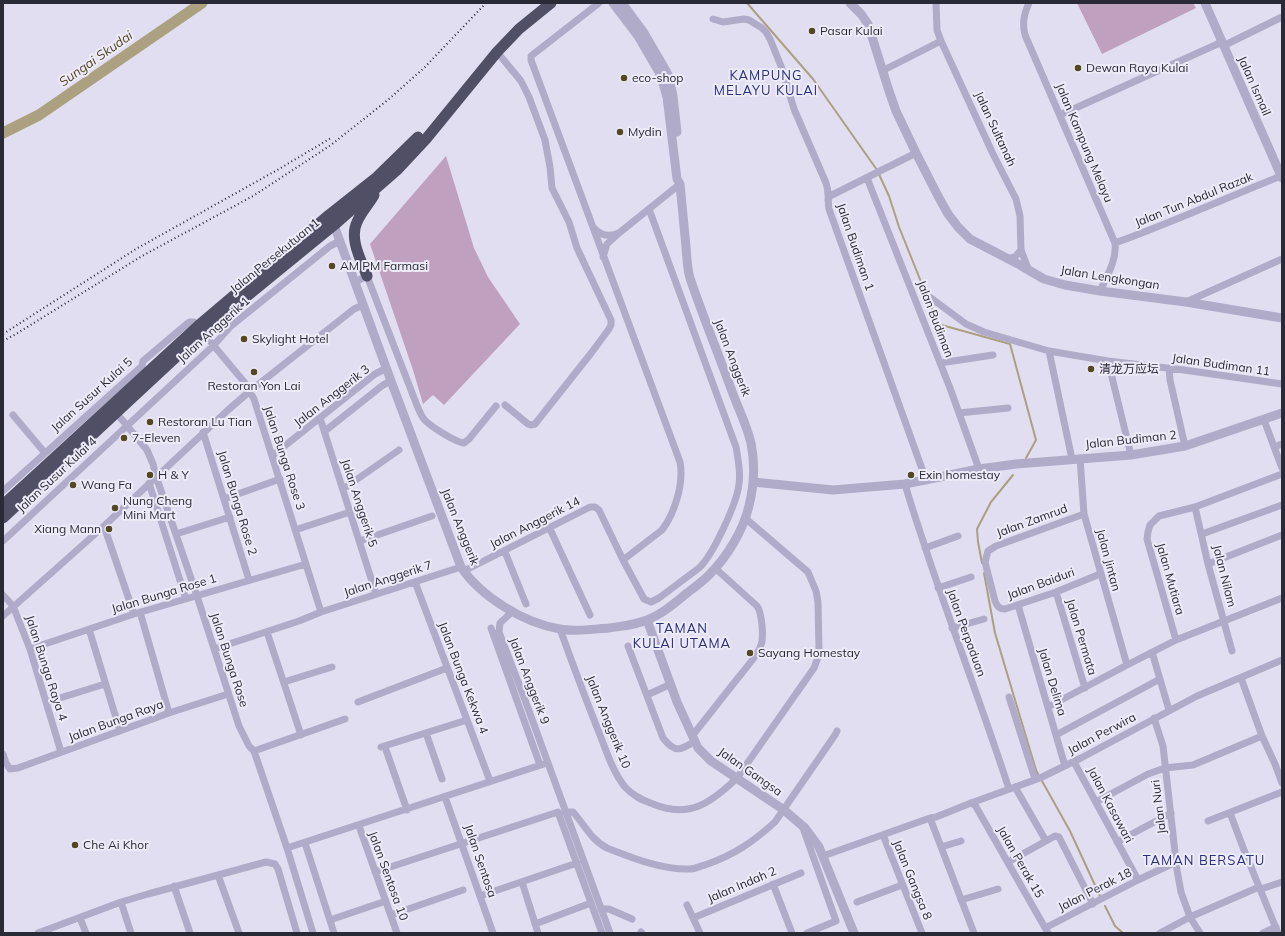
<!DOCTYPE html>
<meta charset="utf-8">
<style>
body{margin:0}
#map{position:relative;width:1285px;height:936px;overflow:hidden;background:#e2def1;font-family:Mulish,sans-serif}
canvas{display:block}
.frame{position:absolute;inset:0;border:4px solid #2a2a36;pointer-events:none}
</style>
<div id="map">
<canvas width="1285" height="936"></canvas>
<div class="frame"></div>
</div>
<script>
const ctx = document.querySelector('canvas').getContext('2d');
ctx.lineJoin = 'round';
function fill(path, color) {
  ctx.fillStyle = color;
  ctx.fill(path, 'evenodd');
}
function strokePath(path, color, width, dash) {
  ctx.strokeStyle = color;
  ctx.lineWidth = width;
  ctx.lineCap = dash ? 'butt' : 'round';
  ctx.setLineDash(dash || []);
  ctx.stroke(path);
}
function drawText(font, color, halo, rows, align = 'center') {
  ctx.font = font + ' Mulish,"Noto Sans SC",sans-serif';
  ctx.lineWidth = 4;
  ctx.setLineDash([]);
  ctx.textBaseline = 'middle';
  ctx.strokeStyle = halo;
  ctx.fillStyle = color;
  for (const [text, x, y, turn = 0] of rows) {
    ctx.save();
    ctx.translate(x, y);
    ctx.rotate((+turn || 0) * Math.PI / 180);
    ctx.textAlign = isNaN(turn) ? turn : align;
    if (halo) ctx.strokeText(text, 0, 0);
    ctx.fillText(text, 0, 0);
    ctx.restore();
  }
}
const green = new Path2D(`
 M1077,3H1193L1196,8L1102,54Z
 M446,156L474,248L488,277L520,324L444,405L433,395L423,404L413,370L370,244Z`);
const stream = new Path2D(`
 M747,3L813,79L877,170L889,196L899,227L938,324L1010,344L1036,440L1026,458
 M982,563L978,542L977,529L991,502L1013,475
 M984,573L995,633L1036,770L1038,774
 M1042,781L1070,831L1100,896
 M1105,906L1115,926L1123,933`);
const river = new Path2D(`
 M3,133L39,115L202,3`);
const minor = new Path2D(`
 M599,3L531,56V60L680,462C684,483 675,513 662,530L623,560
 M936,3L937,30L941,41L993,154L1016,199L1020,216L1021,250L1015,257L1007,259
 M1029,3C1024,14 1022,23 1025,35L1115,243C1117,260 1107,276 1100,291
 M713,19L723,22L744,19L749,20L762,28L766,32L770,39L781,66L794,109L826,183C830,194 827,199 829,209L926,480
 M1223,46L1282,17
 M497,52L521,81L529,97L545,140L550,167L552,188L569,222L577,248L611,320V325L609,329L592,352L535,424L531,425L528,424L505,405
 M882,71L941,41
 M1060,115L1222,42
 M867,178L950,388L979,469
 M828,200L830,196L916,153
 M594,228C601,236 610,237 619,233L680,184
 M1115,243C1171,223 1226,198 1281,176
 M1021,250L1029,271
 M603,257L607,244L618,234
 M355,282L367,276L416,403C418,408 420,413 423,418C428,425 455,442 464,443L469,439L496,406
 M931,298L966,324L984,332L1049,351L1108,361L1184,370L1282,384
 M1186,302L1282,259
 M1049,351L1072,459
 M1108,361L1131,455
 M940,363L993,355
 M1169,368L1170,380L1185,446
 M114,410L147,450L153,464L156,476L197,596L239,726L249,746L254,751L287,848L313,933
 M959,413L1008,408
 M13,415L45,453
 M320,418L376,594
 M1264,420L1282,468
 M325,431L383,385L391,381
 M203,432L249,580
 M1274,447L1282,444
 M272,456L375,374L387,368
 M1080,458L1084,514L1127,665
 M149,483L186,599
 M905,484C912,509 921,534 929,559C955,636 984,712 1009,789
 M343,489L399,450
 M3,491L142,366L143,361L188,323L190,322H194L245,383L254,399L321,612
 M224,499L280,479
 M1195,507L1208,564L1232,651
 M1084,514L996,546L988,551L985,562L995,601C997,606 999,609 1005,609L1056,592L1100,574
 M104,526L134,614
 M550,529L590,615
 M295,530L350,512
 M176,534L230,517
 M1202,534L1282,505
 M3,541L213,346L231,326L330,246L340,241
 M360,541L432,516
 M925,548L958,536
 M505,552L526,604
 M1208,564L1282,535
 M464,571L590,507H595L599,510L623,560L644,599L651,602L659,598L699,568C713,555 737,503 739,484C741,472 738,459 736,447L649,209
 M415,582L490,781
 M938,588L971,577
 M1056,592L1085,688
 M3,595L13,606L30,649L61,752
 M1018,605L1065,766
 M513,611L500,623L499,632L525,700L610,933
 M140,612L169,713
 M3,616L104,526L228,410L250,391L354,309L363,305
 M491,628L540,765
 M952,628L984,619
 M89,629L120,731
 M560,629C573,665 586,700 600,735C607,753 613,772 625,787C633,796 642,800 653,804C689,819 711,803 737,778L814,668L817,660L819,651L818,602L816,591L808,572L745,518
 M267,632L301,735
 M1176,640L1147,539L1148,532L1150,525L1159,516L1195,507L1282,474
 M628,646L663,738C675,753 680,751 695,741
 M30,649L134,614L306,564
 M214,649L299,621L321,612L461,567
 M1152,652L1169,710
 M1241,678L1262,736L1275,764L1282,783
 M284,682L332,667
 M647,695L671,684
 M1009,697L1035,779
 M47,702L105,684
 M358,702L447,668
 M1048,707L1127,665L1176,640L1282,598
 M1154,718L1163,746L1177,870L1181,892L1190,917L1200,933
 M426,733L442,779
 M1056,735L1160,679
 M692,736C709,715 725,694 742,673C748,665 758,655 761,645C764,637 762,613 757,606L715,568
 M381,747L467,720
 M385,747L407,810
 M254,751L345,719
 M3,754L6,763L10,769L18,768L169,713L228,694
 M1074,762L1138,880
 M1015,787L1046,841
 M445,797L493,933
 M1096,802L1148,774L1165,768L1193,765L1262,736
 M971,803L975,805L1048,933
 M565,812H573C584,824 591,840 607,848C633,858 662,870 690,869C695,869 700,866 705,865C734,855 753,842 775,822L835,735L837,731
 M1230,813L1244,850L1278,933
 M930,818L974,933
 M1208,821L1282,792
 M359,826L397,933
 M803,828L836,921L807,933
 M883,835L922,933
 M1117,842L1171,813
 M305,843L334,933
 M941,847L961,841
 M287,848L547,763
 M823,856L930,818L936,817L971,803L1040,778L1081,758L1197,696L1282,660
 M1008,862L1055,836L1059,837L1093,904
 M375,872L558,812L602,933
 M218,875L239,933
 M522,882L538,933
 M773,884L792,933
 M174,886L190,933
 M1261,889L1282,882
 M480,896L577,863
 M961,900L998,889
 M121,902L131,933
 M857,902L902,885
 M687,905L700,933
 M601,909H609L632,919
 M391,915L463,890
 M80,918L86,933
 M693,918L801,873
 M330,920L386,901
 M535,924L591,903
 M1045,928L1138,880L1176,862
 M641,932L642,933
 M38,933L121,902L148,894L266,862L275,864L278,869L297,933
 M1160,933L1190,917L1259,887
 M1263,933L1276,927`);
const tertiary = new Path2D(`
 M622,3L644,33L665,69L669,77L673,96L677,132
 M850,3L861,14L868,24L889,91L896,111L916,153L938,196L948,214L958,227L970,239L1020,265L1037,275L1044,279L1065,285L1100,291L1186,302L1282,318
 M1205,3L1282,178
 M334,225L391,381L461,567C481,597 524,623 560,629C575,632 594,629 609,628C622,626 635,625 647,620C662,614 675,603 687,593C695,587 702,582 709,575C727,557 743,531 749,506C754,486 755,463 751,443C747,426 739,410 733,394C719,355 703,317 690,278C687,269 687,257 686,247C684,226 682,205 680,184L677,179L667,97L662,80L659,72L638,36L613,3
 M753,482L833,490L905,484L979,469L1016,464L1131,455L1185,446L1282,413
 M647,620L677,702L698,748L711,761L784,810L805,828L819,847L854,933`);
const trunk = new Path2D(`
 M367,276C361,260 349,239 357,222C361,212 369,204 374,195
 M3,505L198,326L329,215L377,177L418,137
 M3,518L203,332L334,225L398,169L426,139L497,52L519,29L551,3`);
const rail = new Path2D(`
 M3,334L136,249L279,169L331,138
 M3,341L16,334L142,256L253,196L331,145L389,99L424,68L486,3`);
const markers = [
 [812,31,4,"#544823"],
 [1078,68,4,"#544823"],
 [624,78,4,"#544823"],
 [620,132,4,"#544823"],
 [332,266,4,"#544823"],
 [244,339,4,"#544823"],
 [1091,369,4,"#544823"],
 [254,372,4,"#544823"],
 [150,422,4,"#544823"],
 [124,438,4,"#544823"],
 [150,475,4,"#544823"],
 [911,475,4,"#544823"],
 [73,485,4,"#544823"],
 [115,508,4,"#544823"],
 [109,529,4,"#544823"],
 [750,653,4,"#544823"],
 [75,845,4,"#544823"]
];
const poiNames = [
 ["Pasar Kulai",820,31],
 ["Dewan Raya Kulai",1086,68],
 ["eco-shop",632,78],
 ["Mydin",628,132],
 ["AM PM Farmasi",340,266],
 ["Skylight Hotel",252,339],
 ["清龙万应坛",1099,369],
 ["Restoran Yon Lai",254,386,"center"],
 ["Restoran Lu Tian",158,422],
 ["7-Eleven",132,438],
 ["H & Y",158,475],
 ["Exin homestay",919,475],
 ["Wang Fa",81,485],
 ["Nung Cheng",123,501],
 ["Mini Mart",123,515],
 ["Xiang Mann",101,529,"right"],
 ["Sayang Homestay",758,653],
 ["Che Ai Khor",83,845]
];
const streetNames = [
 ["Jalan Ismail",1254,86,66],
 ["Jalan Sultanah",995,129,65],
 ["Jalan Kampung Melayu",1084,143,67],
 ["Jalan Tun Abdul Razak",1194,200,-22],
 ["Jalan Budiman 1",855,247,71],
 ["Jalan Persekutuan 1",275,256,-39],
 ["Jalan Lengkongan",1110,278,9],
 ["Jalan Budiman",935,319,69],
 ["Jalan Anggerik 1",214,330,-42],
 ["Jalan Anggerik",732,358,69],
 ["Jalan Budiman 11",1221,365,8],
 ["Jalan Susur Kulai 5",92,395,-42],
 ["Jalan Anggerik 3",332,396,-38],
 ["Jalan Budiman 2",1131,440,-6],
 ["Jalan Bunga Rose 3",284,458,72],
 ["Jalan Susur Kulai 4",57,475,-43],
 ["Jalan Bunga Rose 2",237,503,73],
 ["Jalan Anggerik 5",359,503,72],
 ["Jalan Zamrud",1032,521,-20],
 ["Jalan Anggerik 14",535,523,-27],
 ["Jalan Anggerik",460,527,68],
 ["Jalan Jintan",1108,560,75],
 ["Jalan Nilam",1224,576,76],
 ["Jalan Anggerik 7",388,579,-18],
 ["Jalan Mutiara",1170,579,74],
 ["Jalan Baiduri",1041,584,-20],
 ["Jalan Bunga Rose 1",164,594,-17],
 ["Jalan Perpaduan",966,633,70],
 ["Jalan Permata",1081,637,73],
 ["Jalan Bunga Rose",229,660,72],
 ["Jalan Bunga Raya 4",46,668,72],
 ["Jalan Bunga Kekwa 4",463,678,69],
 ["Jalan Anggerik 9",529,681,69],
 ["Jalan Delima",1052,682,73],
 ["Jalan Bunga Raya",116,721,-20],
 ["Jalan Anggerik 10",608,722,68],
 ["Jalan Perwira",1102,734,-28],
 ["Jalan Gangsa",750,772,35],
 ["Jalan Kasawari",1110,805,62],
 ["Jalan Nuri",1159,807,-97],
 ["Jalan Sentosa",480,861,71],
 ["Jalan Perak 15",1020,862,60],
 ["Jalan Sentosa 10",388,876,70],
 ["Jalan Gangsa 8",912,880,68],
 ["Jalan Indah 2",742,885,-23],
 ["Jalan Perak 18",1095,890,-27]
];
const waterNames = [
 ["Sungai Skudai",96,59,-35]
];
const neighbourhoodNames = [
 ["KAMPUNG",766,76],
 ["MELAYU KULAI",766,91],
 ["TAMAN",682,629],
 ["KULAI UTAMA",682,644],
 ["TAMAN BERSATU",1204,861]
];
fill(green, '#bfa0be');
strokePath(stream, '#aba080', 2);
strokePath(river, '#aba080', 11);
strokePath(minor, '#afabc8', 7);
strokePath(tertiary, '#afabc8', 9);
strokePath(trunk, '#504f66', 11);
strokePath(rail, '#2a2a36', 2, [1, 3]);
for (const [x, y, r, color] of markers) {
  const dot = new Path2D();
  dot.arc(x, y, r, 0, 2 * Math.PI);
  ctx.fillStyle = color;
  ctx.fill(dot);
  strokePath(dot, '#eeebf8', 1.5);
}
drawText('12px', '#2a2a36', '#eeebf8', poiNames, 'left');
drawText('12px', '#2a2a36', '#eeebf8', streetNames);
drawText('italic 13px', '#544823', '#eeebf8', waterNames);
ctx.letterSpacing = '1px';
drawText('13px', '#2a307e', '#eeebf8', neighbourhoodNames);
ctx.letterSpacing = '0px';
</script>
